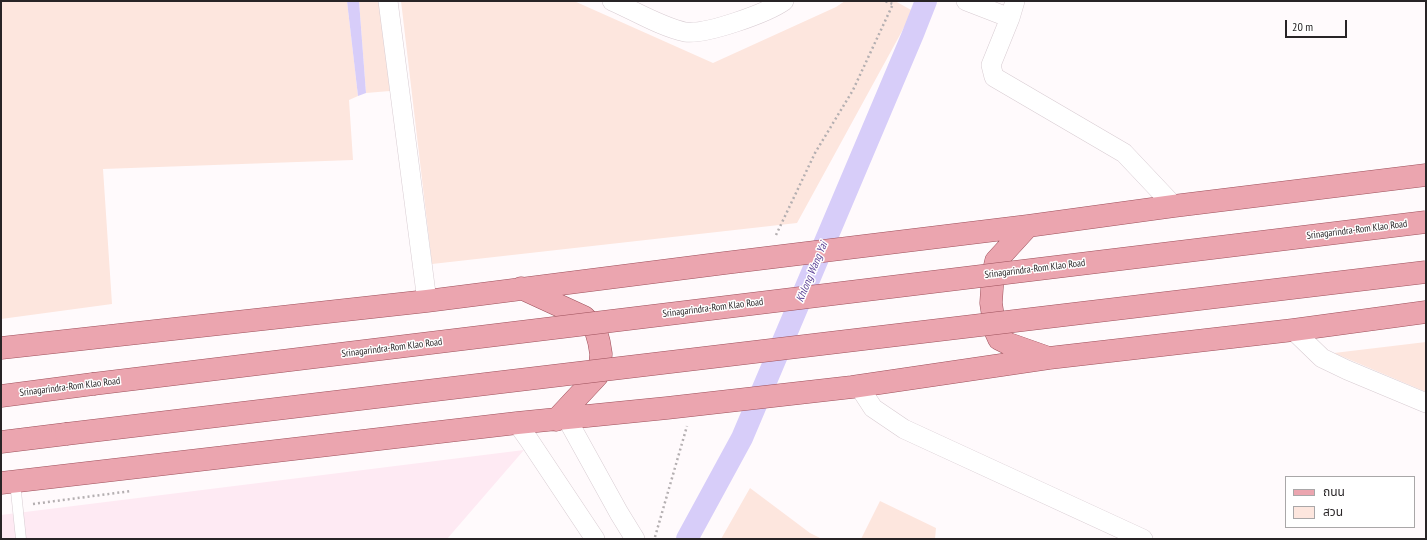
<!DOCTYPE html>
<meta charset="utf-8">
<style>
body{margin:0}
#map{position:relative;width:1427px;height:540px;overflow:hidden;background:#fffafc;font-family:"PT Sans Narrow","Noto Sans Thai",sans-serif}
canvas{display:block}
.frame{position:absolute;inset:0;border:2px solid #282426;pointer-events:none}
.legend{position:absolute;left:1285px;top:476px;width:130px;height:52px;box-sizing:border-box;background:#fff;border:1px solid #a9a7a8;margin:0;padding:5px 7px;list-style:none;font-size:12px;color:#282426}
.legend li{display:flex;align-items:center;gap:8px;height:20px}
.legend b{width:20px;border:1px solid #a9a7a8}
.scale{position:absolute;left:1285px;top:20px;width:62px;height:18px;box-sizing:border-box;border:2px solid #282426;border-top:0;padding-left:5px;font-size:12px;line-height:14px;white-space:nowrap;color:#282426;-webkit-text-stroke:3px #fff;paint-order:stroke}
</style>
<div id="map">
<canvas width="1427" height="540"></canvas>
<div class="frame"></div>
<ul class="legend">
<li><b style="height:5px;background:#eba5af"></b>ถนน</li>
<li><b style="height:11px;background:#fde6de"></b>สวน</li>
</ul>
<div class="scale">20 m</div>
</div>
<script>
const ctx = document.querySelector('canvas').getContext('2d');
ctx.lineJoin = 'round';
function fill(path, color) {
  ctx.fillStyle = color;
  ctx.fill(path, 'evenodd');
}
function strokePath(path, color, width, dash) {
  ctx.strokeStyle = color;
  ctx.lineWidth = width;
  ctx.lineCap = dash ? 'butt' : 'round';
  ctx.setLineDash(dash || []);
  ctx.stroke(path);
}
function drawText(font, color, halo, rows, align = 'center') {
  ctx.font = font + ' "PT Sans Narrow",sans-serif';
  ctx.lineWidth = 3;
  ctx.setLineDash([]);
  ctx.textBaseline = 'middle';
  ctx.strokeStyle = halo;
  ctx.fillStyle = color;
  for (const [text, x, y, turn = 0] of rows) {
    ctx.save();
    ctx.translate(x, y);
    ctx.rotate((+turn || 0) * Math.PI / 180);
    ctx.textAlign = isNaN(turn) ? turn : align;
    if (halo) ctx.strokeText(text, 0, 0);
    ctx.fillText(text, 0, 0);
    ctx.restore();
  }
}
const built = new Path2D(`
 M524,450L447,539H1V515Z`);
const green = new Path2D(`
 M1,1H347L358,96L349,100L353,160L103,169L112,304L1,319Z
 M359,1H379L390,91L366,93Z
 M401,1H574L713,63L836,7L845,1H895L913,11L797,223L432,264Z
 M1426,342V392L1334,353Z
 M750,488L810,533L822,539H721Z
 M880,501L936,528L935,539H861Z`);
const water = new Path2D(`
 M347,1H359L366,93L358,96Z`);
const canal = new Path2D(`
 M687,539L742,438L913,34L926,1`);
const path = new Path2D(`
 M776,235L815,153L853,90L893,4L884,1
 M33,504L131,491
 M655,537L687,426`);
const lane = new Path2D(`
 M15,482L21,539`);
const street = new Path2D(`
 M388,1L427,301
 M612,1C635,11 661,27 685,32C706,35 767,13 784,1
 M966,1L1010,18L991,65L994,77L1124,153L1174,206
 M1010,18L1015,1
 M1293,330L1322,358L1347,370L1426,403
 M858,385L873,408L904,429L1143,539
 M567,419L619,513L635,539
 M517,423L529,440L595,539`);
const primary = new Path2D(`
 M1028,226L996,261L993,274L991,303L995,330L999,339L1009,344L1046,357
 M521,288L584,317L595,328L599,342L601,354L600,365L597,376L556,420
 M1,348L427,301L725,263L1028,226L1174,206L1426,175
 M1,396L93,384
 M1,442L66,434
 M1,483L517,423L667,408L852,387L1049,358L1293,330L1426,312`);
const primaryBridge = new Path2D(`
 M93,384L1426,222
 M66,434L1426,272`);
const streetNames = [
 ["Srinagarindra-Rom Klao Road",1357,230,-7],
 ["Srinagarindra-Rom Klao Road",1035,269,-7],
 ["Srinagarindra-Rom Klao Road",713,308,-7],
 ["Srinagarindra-Rom Klao Road",392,348,-7],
 ["Srinagarindra-Rom Klao Road",70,387,-7]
];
const waterNames = [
 ["Khlong Wang Yai",812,272,-67]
];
fill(built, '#feeaf3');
fill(green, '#fde6de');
fill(water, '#d7cdf9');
strokePath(canal, '#d7cdf9', 22);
strokePath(lane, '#d8ccd2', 11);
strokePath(street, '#d8ccd2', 20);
strokePath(primary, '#9e515c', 23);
strokePath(path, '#b4afb1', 2.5, [2, 3]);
strokePath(lane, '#fff', 10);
strokePath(street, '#fff', 19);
strokePath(primary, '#eba5af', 22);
strokePath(primaryBridge, '#9e515c', 23, []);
strokePath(primaryBridge, '#eba5af', 22);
drawText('10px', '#282426', '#fff', streetNames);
drawText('italic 11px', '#5d4396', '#fff', waterNames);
</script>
